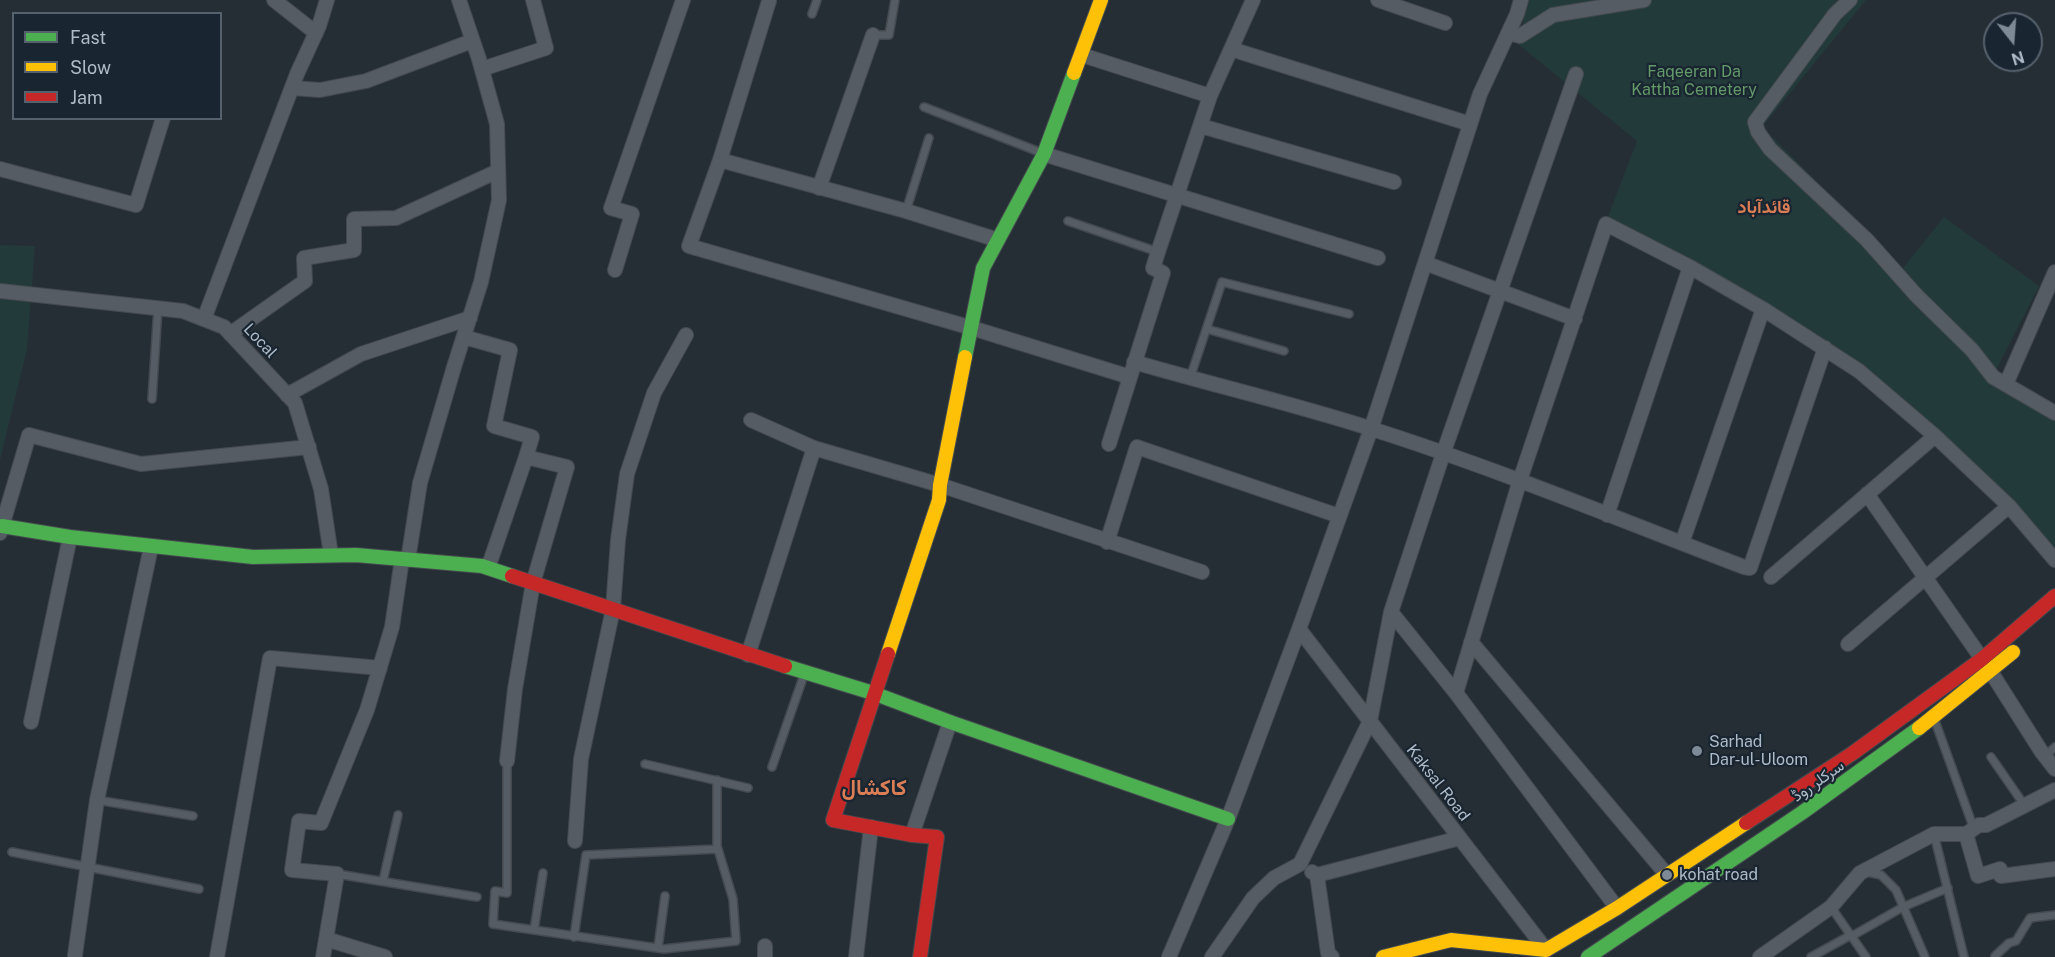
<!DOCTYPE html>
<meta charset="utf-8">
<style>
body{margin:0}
#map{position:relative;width:2055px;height:957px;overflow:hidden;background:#262e35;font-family:"Public Sans",sans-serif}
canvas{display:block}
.legend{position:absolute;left:12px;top:12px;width:210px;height:108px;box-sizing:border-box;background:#192530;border:2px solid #55616d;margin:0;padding:8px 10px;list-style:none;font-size:18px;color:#aebbc8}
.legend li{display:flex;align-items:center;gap:12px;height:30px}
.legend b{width:30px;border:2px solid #55616d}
.north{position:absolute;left:1983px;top:12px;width:60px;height:60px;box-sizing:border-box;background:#192530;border:2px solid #55616d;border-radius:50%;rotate:163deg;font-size:16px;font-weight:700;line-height:24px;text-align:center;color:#aebbc8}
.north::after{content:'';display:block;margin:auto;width:21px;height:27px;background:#7e8a95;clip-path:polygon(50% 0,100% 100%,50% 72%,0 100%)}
</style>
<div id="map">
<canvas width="2055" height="957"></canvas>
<ul class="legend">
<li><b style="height:8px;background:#4caf50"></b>Fast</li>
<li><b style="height:8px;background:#ffc107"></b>Slow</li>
<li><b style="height:8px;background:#c62828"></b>Jam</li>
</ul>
<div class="north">N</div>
</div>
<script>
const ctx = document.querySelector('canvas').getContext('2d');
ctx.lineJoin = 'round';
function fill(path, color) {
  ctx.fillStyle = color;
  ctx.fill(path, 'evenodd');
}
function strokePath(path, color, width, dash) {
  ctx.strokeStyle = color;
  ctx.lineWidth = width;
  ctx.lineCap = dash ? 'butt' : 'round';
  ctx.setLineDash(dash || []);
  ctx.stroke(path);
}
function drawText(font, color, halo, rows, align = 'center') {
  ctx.font = font + ' "Public Sans",Vazirmatn,sans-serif';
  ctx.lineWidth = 4.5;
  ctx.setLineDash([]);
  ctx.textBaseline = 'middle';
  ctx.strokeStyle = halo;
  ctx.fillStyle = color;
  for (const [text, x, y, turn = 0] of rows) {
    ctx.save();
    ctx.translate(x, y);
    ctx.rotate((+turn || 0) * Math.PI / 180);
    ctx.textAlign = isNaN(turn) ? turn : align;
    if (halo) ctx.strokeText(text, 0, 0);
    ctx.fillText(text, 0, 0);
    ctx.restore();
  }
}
const green = new Path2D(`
 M1528,0H1866L1762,127L1903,268L1944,217L2039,286L1993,376L2055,413V547L1907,412L1690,267L1604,227L1637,141L1518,44Z
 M0,245L35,246L27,349L0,460Z`);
const lane = new Path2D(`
 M812,14L817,0
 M873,35H889L895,0
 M924,107L1042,153
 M906,211L929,138
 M1068,221L1158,252
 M1207,329L1284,351
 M1190,378L1222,282L1349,314
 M152,399L158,308
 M1935,721L1974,829
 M2045,756L2055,747
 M1991,757L2025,806
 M507,761V893L495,891L493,924L664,949L736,941L733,899L717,846V780
 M645,764L748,788
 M772,767L804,675
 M97,800L193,816
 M1934,834L1964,957
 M12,852L199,889
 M1867,872L1881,875L1896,890L1925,957
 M337,874L477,897
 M383,881L398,815
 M1831,907L1866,957
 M534,930L543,873
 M1852,936L1903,907L1948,888
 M574,937L586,855L718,849
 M658,948L665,896
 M1995,956L2009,943L2016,941L2030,918L2055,915
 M1811,957L1851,935`);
const street = new Path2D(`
 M274,0L316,33
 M1378,0L1445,23
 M1850,0L1835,14L1755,122L1758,132L1770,149L1867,240L1916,295L1972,350L1993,377L2055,413
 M769,1L720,160L689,246L972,328L1130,377
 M1508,33L1520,36L1553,15L1644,0
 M1231,49L1470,124
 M1082,55L1210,96
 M482,69L546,48L533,0
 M292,88L320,90L366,81L472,41
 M1201,126L1394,182
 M1044,154L1378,258
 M720,160L906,211L998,240
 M0,169L136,205L163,118
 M819,188L873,35
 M1425,263L1575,319
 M615,270L632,214L611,208L683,0
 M0,291L183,311L224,327L295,403L321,489L331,555
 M204,319L297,74L319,26L327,0
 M230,334L305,281L304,258L354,250V219L396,218L498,171
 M464,337L510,350L494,426L532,437L526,457L567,467L533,583L515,689L507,761
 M1134,362C1213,385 1294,404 1372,429C1498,469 1620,520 1744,567L1750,568L1825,348
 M2006,384L2055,272
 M287,395L361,354L470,318
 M751,420L814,448L940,485L1202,572
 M1109,444L1163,273L1153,268L1158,252L1210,96L1253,0
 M1867,494L1982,659
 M1607,515L1690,267
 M0,533L29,435L141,464L309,447
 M1107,542L1137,447L1339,516
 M1682,543L1763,309
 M408,560L420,483L454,367L481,282L499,200L497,124L479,59L459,0
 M488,568L526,457
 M1771,577L1935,436
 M1391,612L1456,693L1617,908
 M1299,629L1546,950
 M1471,642L1667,875
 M1848,644L2009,506
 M748,655L814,448
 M1991,672L2041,751L2055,769
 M1456,693L1520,480L1606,224L1690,267L1763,309L1859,371L1935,436L2009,506L2055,560
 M31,722L70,537
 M1966,834L1978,876L2000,869L2001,876L2055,869
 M912,835L950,722
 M575,841L581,759L613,609L618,540L627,474L654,393L686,335
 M1312,872L1317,875L1328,953L1332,957
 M1317,875L1460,838
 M326,939L385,957
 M765,946V957
 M75,955L97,800L151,547
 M217,957L270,658L380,668
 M323,957L337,874L292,870L299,821L321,823L367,710L392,627L402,559
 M856,957L871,827
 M1169,957L1228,819L1299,629L1371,429L1480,94L1517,14L1521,0
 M1212,957L1253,898L1274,878L1300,864L1370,721L1391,612L1443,454L1576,74
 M1760,957L1831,907L1860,873L1934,834H1966L1979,825H1986L2000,818L2055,790`);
const fast = new Path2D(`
 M965,357L983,268L1044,154L1074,73
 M2,526L70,537L253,557L356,555L482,566L512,576
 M785,666L873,693L950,722L1228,819
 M1588,957L1803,812L1919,728`);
const slow = new Path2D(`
 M1074,73L1101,0
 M888,654L939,500L940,485L965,357
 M1919,728L2013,652
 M1383,957L1451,940L1546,950L1617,908L1746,823`);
const jam = new Path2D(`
 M512,576L785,666
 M888,654L833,820L912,835L937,837L920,957
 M1746,823L1853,753L1982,659L2055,596`);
const markers = [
 [1697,751,6,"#7e8a95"],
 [1667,875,6,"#7e8a95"]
];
const parkNames = [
 ["Faqeeran Da",1694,72],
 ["Kattha Cemetery",1694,90]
];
const streetNames = [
 ["Local",260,341,47],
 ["سرکلر روڈ",1818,781,-35],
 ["Kaksal Road",1438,783,52]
];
const poiNames = [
 ["Sarhad",1709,742],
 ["Dar-ul-Uloom",1709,760],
 ["kohat road",1679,875]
];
const neighbourhoodNames = [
 ["قائدآباد",1764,207]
];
const districtNames = [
 ["کاکشال",874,788]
];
fill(green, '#233a3b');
strokePath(lane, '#444a4f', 10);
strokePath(street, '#444a4f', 16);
strokePath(fast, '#444a4f', 16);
strokePath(slow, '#444a4f', 16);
strokePath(jam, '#444a4f', 16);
strokePath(lane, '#565c64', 7);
strokePath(street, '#565c64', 14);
strokePath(fast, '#4caf50', 14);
strokePath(slow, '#ffc107', 14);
strokePath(jam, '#c62828', 14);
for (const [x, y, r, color] of markers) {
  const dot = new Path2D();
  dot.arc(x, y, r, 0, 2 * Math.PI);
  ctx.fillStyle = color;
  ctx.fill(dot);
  strokePath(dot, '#192530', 2);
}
drawText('16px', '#649a69', '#192530', parkNames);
drawText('16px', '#aebbc8', '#192530', streetNames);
drawText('16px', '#aebbc8', '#192530', poiNames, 'left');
drawText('bold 18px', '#dc7e55', '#192530', neighbourhoodNames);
drawText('bold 22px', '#dc7e55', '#192530', districtNames);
</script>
